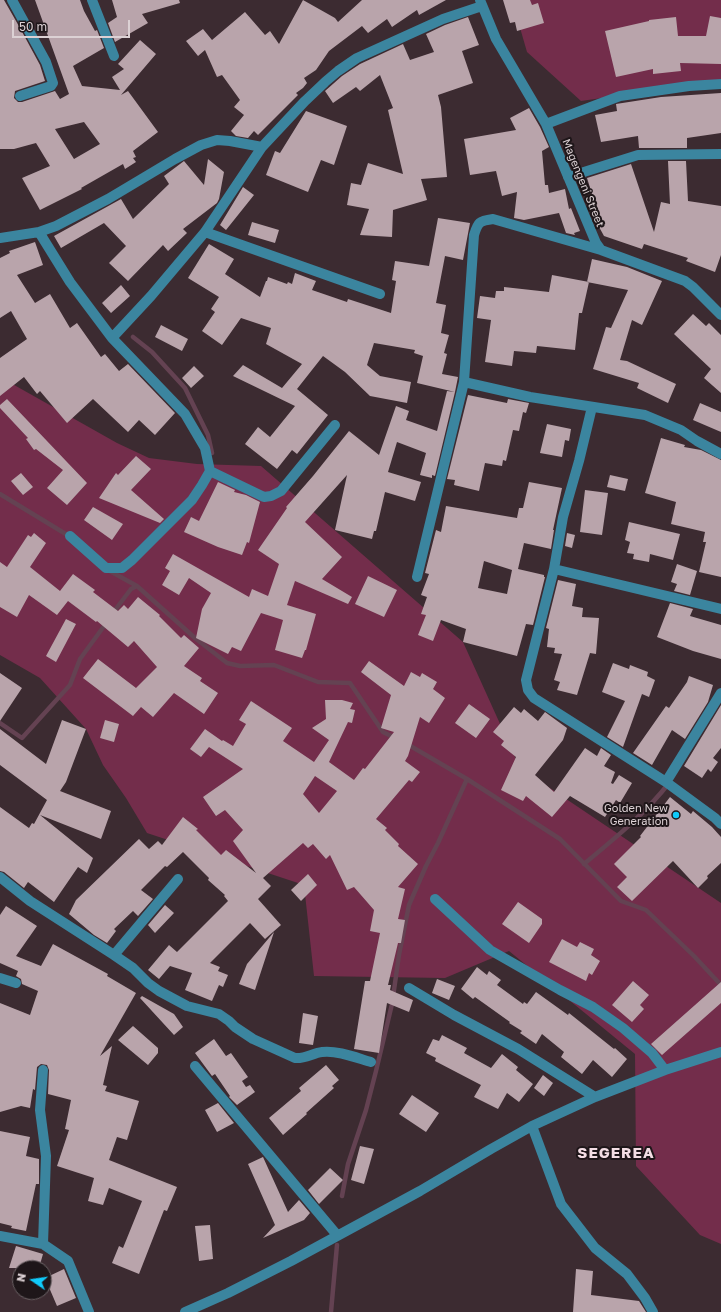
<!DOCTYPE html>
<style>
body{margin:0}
#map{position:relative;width:721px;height:1312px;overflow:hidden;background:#3c2b31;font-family:"Golos Text",sans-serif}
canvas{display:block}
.north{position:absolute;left:12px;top:1260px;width:40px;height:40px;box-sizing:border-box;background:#1e1619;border:1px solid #6a6164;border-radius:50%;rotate:283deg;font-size:11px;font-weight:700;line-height:16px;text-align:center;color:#dcd1d4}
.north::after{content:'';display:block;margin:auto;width:14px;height:18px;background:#10cafa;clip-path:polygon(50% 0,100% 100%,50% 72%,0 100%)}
.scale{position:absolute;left:12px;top:20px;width:118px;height:18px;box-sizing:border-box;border:2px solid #dcd1d4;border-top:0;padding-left:5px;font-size:12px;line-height:14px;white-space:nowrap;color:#dcd1d4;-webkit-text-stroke:3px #1e1619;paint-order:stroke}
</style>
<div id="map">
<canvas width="721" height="1312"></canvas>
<div class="north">N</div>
<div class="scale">50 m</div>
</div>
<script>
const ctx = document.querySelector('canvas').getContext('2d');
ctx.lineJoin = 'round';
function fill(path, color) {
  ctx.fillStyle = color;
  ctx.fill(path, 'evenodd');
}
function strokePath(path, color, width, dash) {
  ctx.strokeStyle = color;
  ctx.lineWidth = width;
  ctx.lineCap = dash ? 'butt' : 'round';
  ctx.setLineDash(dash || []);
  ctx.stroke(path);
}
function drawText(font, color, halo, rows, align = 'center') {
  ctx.font = font + ' "Golos Text",sans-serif';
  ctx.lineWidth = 4;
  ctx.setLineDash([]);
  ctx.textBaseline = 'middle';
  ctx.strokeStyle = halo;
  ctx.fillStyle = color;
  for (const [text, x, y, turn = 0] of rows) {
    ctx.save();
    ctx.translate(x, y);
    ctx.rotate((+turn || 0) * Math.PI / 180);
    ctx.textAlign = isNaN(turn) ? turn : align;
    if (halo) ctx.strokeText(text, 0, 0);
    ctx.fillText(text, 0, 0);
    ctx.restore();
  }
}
const green = new Path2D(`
 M512,0H721V85L658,90L581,101L527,52Z
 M0,377L117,443L149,458L197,464L261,466L463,642L520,768L721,903V1244L700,1235L636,1166L635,1054L509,951L445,978L314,976L304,885L147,833L126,798L103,765L86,729L40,678L0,655Z`);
const stream = new Path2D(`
 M133,337L152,352L185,388L208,435L212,453
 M0,494L69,536
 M108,570L137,586L195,638L227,663L240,666L274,665L318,682L350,683L383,732L395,738
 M112,614L131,589L137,586
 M0,723L22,738L70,685L80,659L107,622
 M467,779L560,839L621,901L646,910L694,956L721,985
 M584,864C614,839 645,814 669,783
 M342,1196L348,1164L366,1110L376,1071L392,1004L399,955L409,905L426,866L438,843L467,779L407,744
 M331,1312L337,1245`);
const building = new Path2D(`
 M0,0H4L20,28L40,65L45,81L15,91L14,98L18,102H22L55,91L60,99L69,94L35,0H80L84,11L95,31L97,30L104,48L73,66L82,86L120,90L112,77L124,69L118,64L140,40L156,54L121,95L128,91L158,132L133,151L136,157L133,158L136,162L125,169L123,164L81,188L82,189L40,210L22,178L50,166L36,143L14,149H0ZM84,122L100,144L74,159L55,129Z
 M112,0H179L180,3L142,14L148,23L115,42L108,23L117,17Z
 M303,0L335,18L338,22L362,0H446L419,15L417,10L392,27L387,19L368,33L362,26L329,51L316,70L304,78L307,83L303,88L296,93L298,95L258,135L254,131L248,138L236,136L231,131L244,115L234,107L240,100L222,75L217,77L205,50L198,56L186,41L203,29L212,40L245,12L265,35L270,31L279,44Z
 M503,0H530L532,5L538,3L544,23L517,31L515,22L510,23Z
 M710,16L721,18V64L680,63L681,71L653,74V69L616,77L605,31L649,21V20L676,17L678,36H706Z
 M468,17L479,45L462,51L473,83L438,95L441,107L447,177L421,179L427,200L393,210L392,237L360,235L369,209L347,205L351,183L361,185L368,163L403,174L388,110L393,108L380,75L360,91L356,87L333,103L325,91L342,76L360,64L403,44L410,60L434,52L426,34L445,25Z
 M721,93V133L687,138V148H639L638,136L601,142L595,115L617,111L616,104L661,97Z
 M529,108L540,127L549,147L542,151L545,185H548L549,193L565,189L569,209L571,208L580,231L574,233L575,235L566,233L559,213L524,220L514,218L517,192L502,196L496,171L470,175L464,139L516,130L510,118Z
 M306,111L347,126L334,165L321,160L308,192L266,175L275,151L280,153Z
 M208,159L224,172L219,199L217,203L183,229L187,233L168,251L163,245L128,281L109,263L126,246L104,223L61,248L54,236L121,199L133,219L169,184L164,176L184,161L204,185Z
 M668,161H686L688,201L721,206V255L715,272L686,261L688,258L644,244L642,249L604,236L593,216L598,213L587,178L631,164L654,232L661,202L670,204Z
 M243,187L254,195L226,230L220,225Z
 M438,218L470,223L463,260L445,256L436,303L446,305L441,333L449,335L444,353L447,354L442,374L458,377L455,392L417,383L423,356L414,353L415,350L374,343L367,365L380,376L411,382L407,403L370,396L345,372L323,356L297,389L328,415L297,454L292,450L277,469L245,444L258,427L270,437L295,406L233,376L243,365L282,388L302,364L266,344L271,328L241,318L222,345L202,331L215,312L211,309L219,297L188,278L209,244L234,259L225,274L260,297L266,281H267L268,277L287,284L288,282L292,284L295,273L316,281L312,290L347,302L348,299L391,313L396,281L392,280L395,261L429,266Z
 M252,222L279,230L275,243L248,235Z
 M35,242L43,265L17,275L35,303L50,294L70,328L77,323L101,357L105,354L119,371L128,364L175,413L155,435L139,420L128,432L93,399L67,423L40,391L37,394L24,377L0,396V358L27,339L11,311L0,318V258L10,253L9,251Z
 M592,259L627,267L662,281L642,325L632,320L620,360L627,361L676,384L668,403L637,388L639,383L593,369L606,327L611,328L628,290L587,282Z
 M552,275L589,282L582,313H579L575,350L537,346L536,353L514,351L512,366L485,362L491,320L477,318L480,296L495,298L496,291H504V287L549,292Z
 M121,285L130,296L111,313L102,303Z
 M693,314L706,326L709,323L721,335V393L704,378L711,369L674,334Z
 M161,325L188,339L182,351L155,337Z
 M194,366L204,376L191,388L182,378Z
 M447,391L455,392L435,476L432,475V478L420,475L426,453L397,442L388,472L421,482L415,501L385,492L376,531H374L372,539L335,530L347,475L305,522L342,557L322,579L352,597L348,604L295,581L287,605L316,614L306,650H305L302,658L275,650L283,620L261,613L241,651L232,647L228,654L196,638L202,609L211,593L189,578L179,595L162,585L170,571L165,568L173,554L249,597L252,589L268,596L279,564L258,550L287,508L286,507L313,476L349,431L379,455L396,406L409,411L406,420L437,431Z
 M468,395L507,403L508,399L529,403L526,413L523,412L519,431L513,430L506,461L503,460L502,466L485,463L479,491L454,485L455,480L447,479Z
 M7,399L87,483L67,505L47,488L63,470L36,449L34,450L26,439L28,438L0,408V405Z
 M700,403L721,412V432L693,420Z
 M547,424L571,429L569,441L565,440L562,457L540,453Z
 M661,438L685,445L684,447L701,450L721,460V577L699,572L706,542H703L705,532L671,524L676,502L645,493Z
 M136,456L151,469L131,490L164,519L160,523L99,498L116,473L118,475Z
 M21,473L33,487L23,495L11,481Z
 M610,475L628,479L625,491L607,487Z
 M218,482L235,490L234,492L246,495L260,502L249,543L247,542L242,555L218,547L184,532L191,517L199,521Z
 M529,482L562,488L553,530H554L551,549L524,543L518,569L544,575V577H545L533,625L526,624L517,656L463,642L466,629L441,620L433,641L418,635L426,615L421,614L427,597L421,595L429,574L425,573L436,530L441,532L446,506L517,518L519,508H523ZM484,561L512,570L507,594L478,588Z
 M585,490L608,493L602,535L580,532Z
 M93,507L123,524L112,540L84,520Z
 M629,522L680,534L673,560L650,554L649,562L633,559L634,554L627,553L630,542L625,540Z
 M34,533L46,543L30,567L60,591L73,574L95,590L93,592L118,611L124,605L128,609L138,597L160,615L159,616L181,638L184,635L199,648L184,666L202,678L200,681L218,693L204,714L174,693L153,717L141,707L133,716L83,678L98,659L136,688L157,667L134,641L128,647L97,621L96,622L68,601L57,615L29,595L17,617L0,607V562L7,567L28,535L31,537Z
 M567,533L575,535L572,548L565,546Z
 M677,564L697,571L690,595L674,591L677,584L671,582Z
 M368,576L397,590L384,617L355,604Z
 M558,580L576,584L572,606L583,608L582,617L599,618L596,654L590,653L577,695L557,690L560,682L554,680L562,654L554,653L555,648L547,647L549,629L546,628Z
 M670,603L693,609L690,616L721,625V659L693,651L657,637Z
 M66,619L76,624L56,662L46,656Z
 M369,661L404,686L411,672L420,677L422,673L437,682L433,689L445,698L429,723L420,717L408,756L405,761L420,772L412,782L409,780L376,819L387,828L385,830L399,844L398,846L418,864L398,887L405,889L398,919L405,920L401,943H398L388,985H391L390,990L413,1000L409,1012L387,1003L379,1053L354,1049L365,981H370L380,933L370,931L374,910L354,887L347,890L330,855L326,859L313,844L308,848L303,843L263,878L271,886L258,899L281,925L265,939L250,923L210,963L220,967L218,971L228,975L223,987L219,985L212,1001L185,990L192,973L170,966L159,979L148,970L169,945L177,952L228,901L224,896L225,895L208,880L209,878L183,852L167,867L165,866L141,890L153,899L138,916L133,911L114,929L116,931L107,943L94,935L69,914L76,900L139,839L149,849L158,841L162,845L183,817L198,829L196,830L221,855L226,850L256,873L233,841L243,830L225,810L216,816L203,797L243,769L209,747L201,757L190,749L205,729L222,741L223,740L233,746L246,724L239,720L251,701L292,728L283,741L314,762L329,740L312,728L326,719L325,700H342L353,703L350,709L355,710L352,723L348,722L329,762L354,780L363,768L365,769L394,732L381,728L391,695L361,672ZM315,776L337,791L319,813L303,794Z
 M613,663L629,669L630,665L648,672L647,676L655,680L649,697L642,694L623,747L607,737L625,701L602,692Z
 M0,673L22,688L0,721Z
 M689,676L713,685L708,702L685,739L672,730L652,765L633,753L666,706L669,708L687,682Z
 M469,704L490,719L476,738L455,723Z
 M721,705V748L713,758L718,762L711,772L708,769L702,778L684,766Z
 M514,707L521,713L524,709L538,721L545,712L567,728L563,740L535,775L554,792L585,748L597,756L601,748L611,755L604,766L615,772L611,783L613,784L619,775L632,783L620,803L616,800L605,817L570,796L552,817L526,796L523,801L501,790L516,757L501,745L504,741L493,732Z
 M62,720L86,729L66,782L60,791L111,811L101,839L40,815L93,858L87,873L78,867L54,902L28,882L24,888L4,872L0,871V807L29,828L32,823L34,824L47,800L0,765V729L46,764Z
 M105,720L119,724L114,742L100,738Z
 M670,797L691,814L693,811L712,827L721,837V863L707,876L708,878L698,888L673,861L632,901L617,887L627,877L614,864L641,837L640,836Z
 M308,874L317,885L301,901L291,890Z
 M518,902L542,919V924L529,943L502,924Z
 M165,905L174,913L155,933L148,925Z
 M6,906L37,926L16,956L41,966L53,944L108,974L107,976L136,993L100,1056L112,1046L103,1085L107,1086L105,1091L139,1101L127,1140L117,1137L109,1160L177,1187L167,1211L164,1210L139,1274L112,1263L119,1246L123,1248L142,1201L109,1188L103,1205L88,1201L94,1178L57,1166L69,1130L65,1129L71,1100L48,1094L49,1070L47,1065L41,1064L37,1067L35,1090L33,1089L30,1108L21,1106L0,1112V1003L30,1015L38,991L22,984L21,979L16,976L18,971L0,963V915Z
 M274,932L255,990L239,984L247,964Z
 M562,939L577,947L580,942L594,949L591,955L600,961L592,975L589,973L586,981L549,962Z
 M477,967L487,975L489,971L501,980L497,985L523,1004L524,1002L527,1004L536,992L568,1015L569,1013L614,1049L615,1048L627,1059L612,1077L593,1060L582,1074L561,1057L564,1052L542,1034L536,1044L520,1033L522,1031L509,1023L510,1022L475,997L473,999L461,989Z
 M437,979L455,986L449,1000L432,993Z
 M633,981L649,995L640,1005L644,1009L632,1022L612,1005Z
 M721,982V1003L662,1055L651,1044Z
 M142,996L174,1014L183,1027L174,1035L140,998Z
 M303,1013L318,1016L313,1045L299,1043Z
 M133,1026L158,1048V1053L148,1065L118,1040Z
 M442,1035L467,1048L464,1053L491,1068L502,1054L518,1067L516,1070L533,1084L519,1102L507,1093L498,1109L474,1097L481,1085L435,1061L436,1058L426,1053L433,1039L439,1041Z
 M214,1039L226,1056L231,1053L248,1077L242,1081L246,1087L250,1085L255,1092L237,1105L229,1097L230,1096L215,1074L212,1076L195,1053Z
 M326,1065L339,1080L332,1086L334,1088L306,1113L307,1114L283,1135L269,1118L301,1091L299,1088Z
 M543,1075L553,1083L544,1096L534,1088Z
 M412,1095L439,1113L426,1132L399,1114Z
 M218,1103L234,1123L217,1132L205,1110Z
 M0,1131L30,1137L26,1156L39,1159V1184H36L26,1231L11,1228L12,1226L0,1223Z
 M360,1146L374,1149L364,1184L351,1180Z
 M263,1157L288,1212L299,1200L310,1213L304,1220L263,1238L275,1225L248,1164Z
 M330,1168L343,1180L319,1204L308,1190Z
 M210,1225L213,1259L199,1261L195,1226Z
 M16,1246L43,1254L39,1268H9Z
 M64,1269L76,1298L57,1306L45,1278Z
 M576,1269L593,1271L591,1295L639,1301L646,1312H573Z`);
const minor = new Path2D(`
 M12,0L46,62L53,83L51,86L20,96
 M92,0L114,56
 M480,0L496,39L546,124L596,243L601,250L685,281L693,287L721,315
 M546,124L620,96L689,86L721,84
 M568,177L638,155L721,154
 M39,232L70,282L112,338L185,414L205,448L210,471L202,485L192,500L132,560L122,568H106L70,536
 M205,232L380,294
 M0,238L39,232L56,226L108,199L175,159L201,145L217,140L230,141L262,147
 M112,338L151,296L205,232L262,147L305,101L325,82L338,71L357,58L443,19L482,6
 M464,382L530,397L645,415L681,430L697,441L721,454
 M592,407L579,461L563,517L554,569L526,680L528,690L534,698L666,782L715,818L721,824
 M210,471L264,497L271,496L281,491L335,425
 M554,569L721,609
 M417,577L464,382L474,235C478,222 479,221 493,219L601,250
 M666,782L721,693
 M0,877L30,901L114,955L133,968L148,983L159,991L187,1006L219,1014L229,1021L235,1027L253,1039L295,1058C305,1059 313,1053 322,1052C337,1050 357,1058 371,1062
 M435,899L490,950L560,990L593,1007L623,1028L652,1053L665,1070
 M114,955L178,879
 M0,978L16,983
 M409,988L454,1015L518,1049L595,1097
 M195,1066L337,1235
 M43,1070L40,1110L46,1156L43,1244
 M532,1126L561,1204L595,1248L627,1274L645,1298L653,1312
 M0,1236L43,1244L68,1261L89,1312
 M185,1312L228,1293L291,1261L420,1191L491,1149L532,1126L595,1097L665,1070L721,1052`);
const markers = [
 [676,815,4,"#10cafa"]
];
const streetNames = [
 ["Magengeni Street",583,183,68]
];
const poiNames = [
 ["Golden New",668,809],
 ["Generation",668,822]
];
const districtNames = [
 ["SEGEREA",616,1153]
];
fill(green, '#732d4b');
strokePath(stream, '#644252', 4.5);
fill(building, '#b9a4ab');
strokePath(minor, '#3b859f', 10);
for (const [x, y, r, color] of markers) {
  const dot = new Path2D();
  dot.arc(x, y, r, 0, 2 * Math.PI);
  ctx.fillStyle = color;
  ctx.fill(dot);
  strokePath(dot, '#1e1619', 1.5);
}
drawText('11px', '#dcd1d4', '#1e1619', streetNames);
drawText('11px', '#dcd1d4', '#1e1619', poiNames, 'right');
ctx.letterSpacing = '1px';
drawText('bold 15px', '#f3dde4', '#1e1619', districtNames);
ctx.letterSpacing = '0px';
</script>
